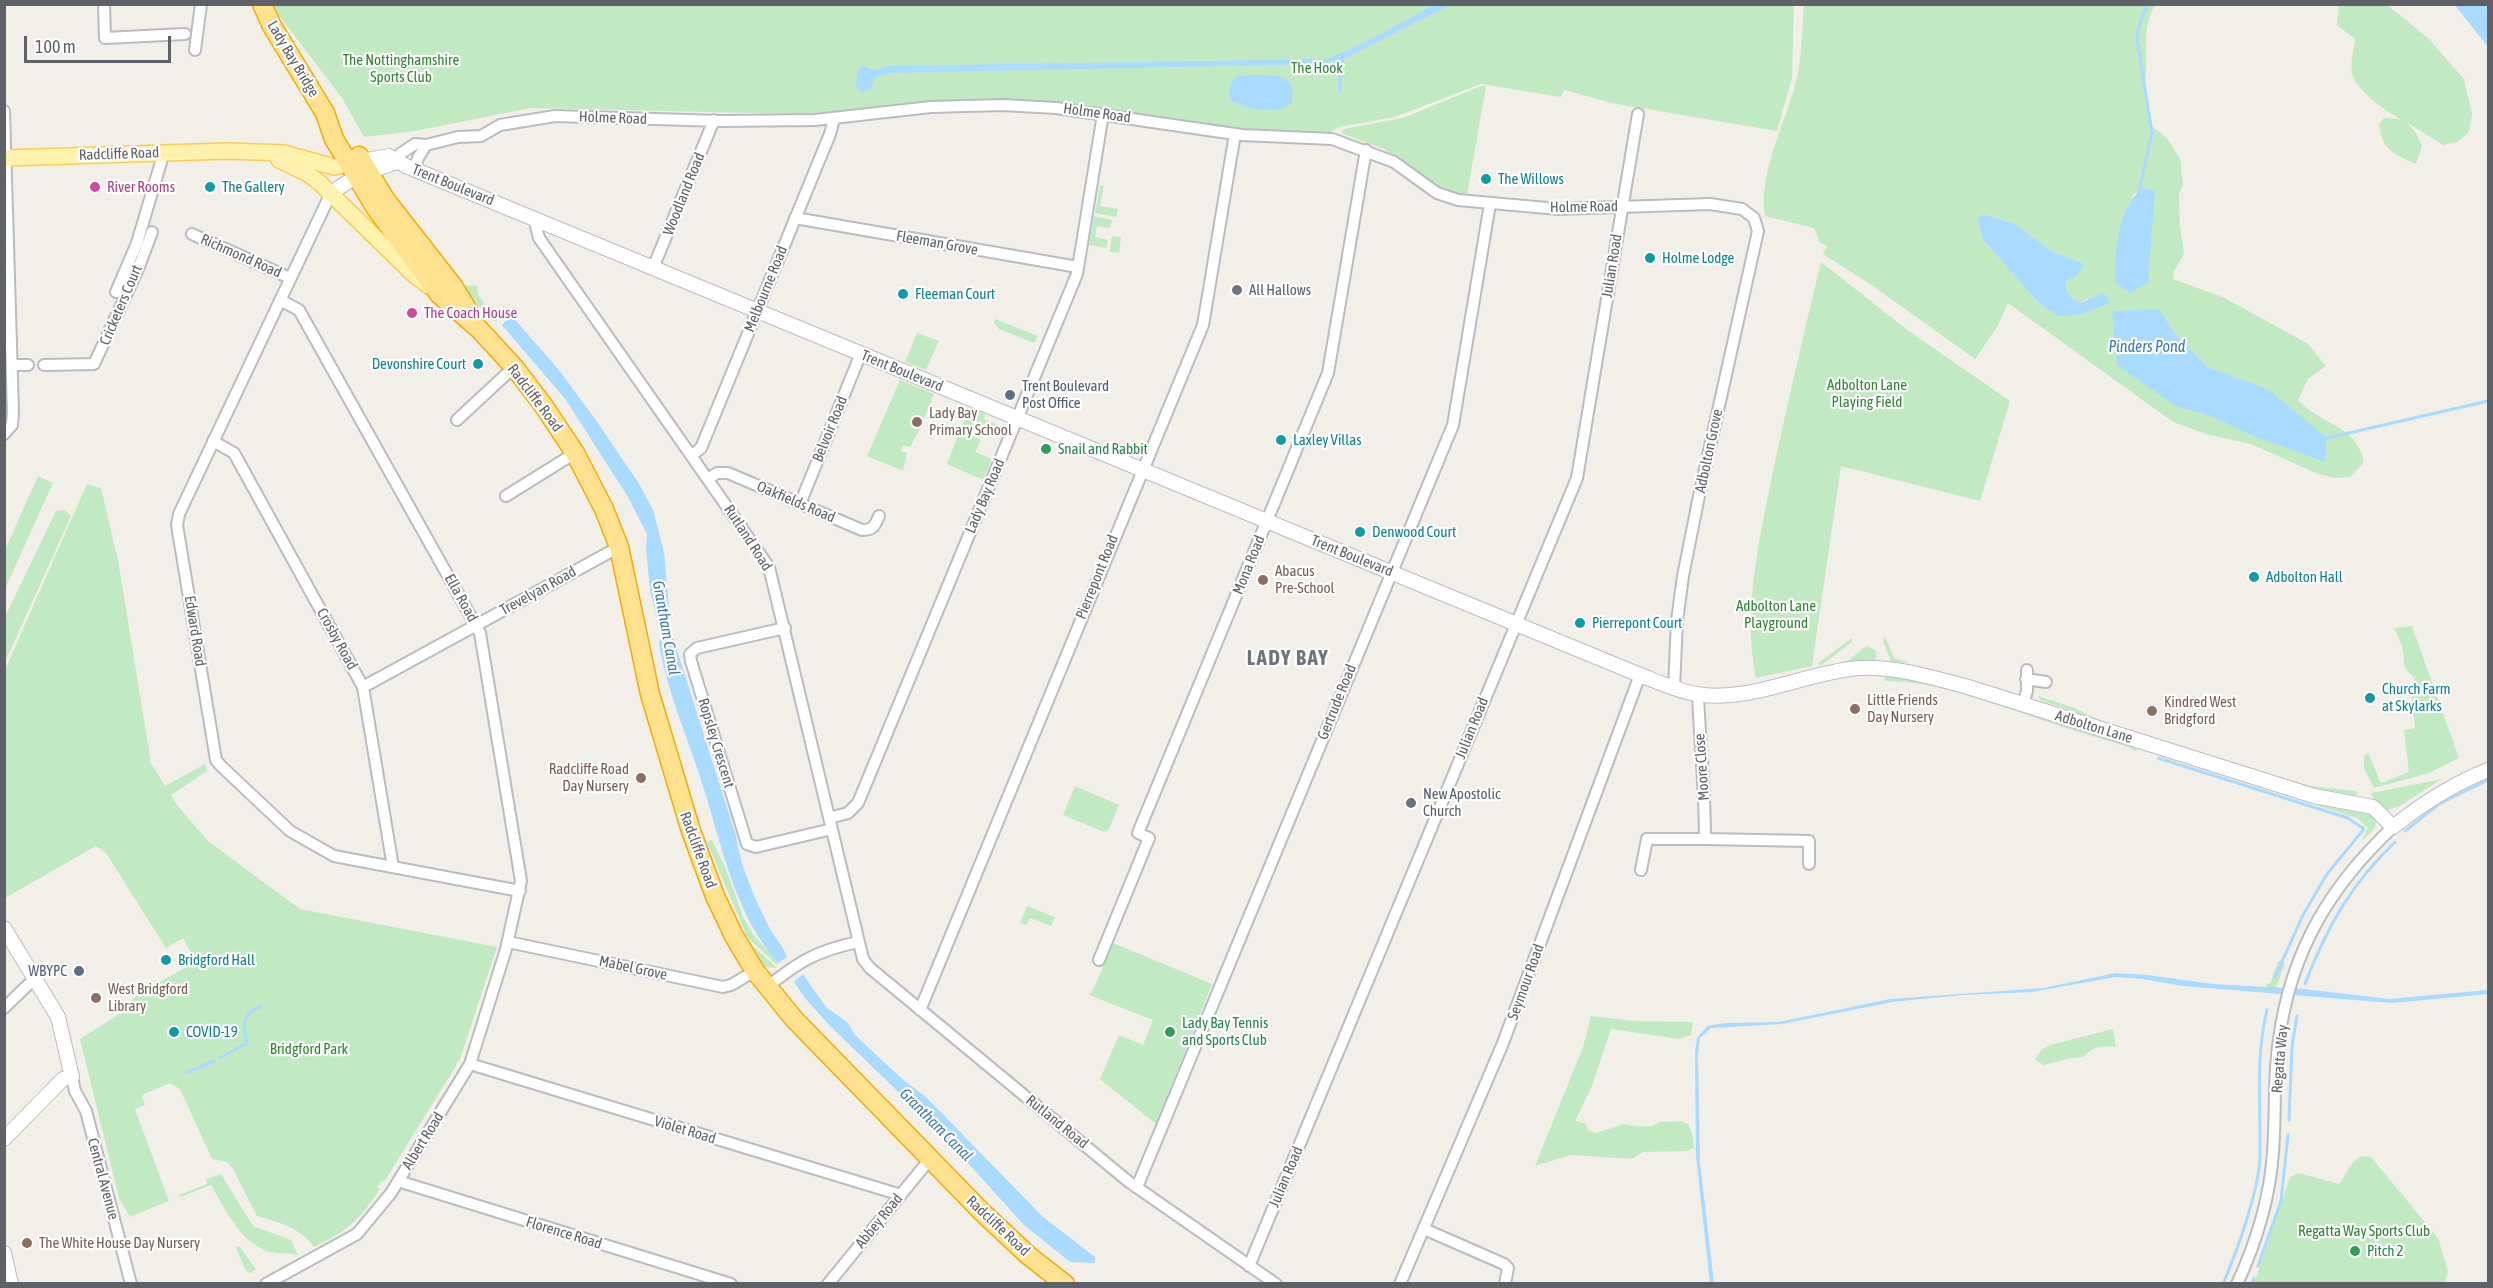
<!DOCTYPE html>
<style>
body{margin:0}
#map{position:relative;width:2493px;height:1288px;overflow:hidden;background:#f1efe7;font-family:"Asap Condensed",sans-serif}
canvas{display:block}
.frame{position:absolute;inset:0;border:6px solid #5e6268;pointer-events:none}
.scale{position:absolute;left:24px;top:36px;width:147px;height:27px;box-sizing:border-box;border:3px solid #5e6268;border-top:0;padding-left:8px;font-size:18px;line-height:21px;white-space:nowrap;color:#5e6268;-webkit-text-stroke:4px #fff;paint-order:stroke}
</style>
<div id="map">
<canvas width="2493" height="1288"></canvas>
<div class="frame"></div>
<div class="scale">100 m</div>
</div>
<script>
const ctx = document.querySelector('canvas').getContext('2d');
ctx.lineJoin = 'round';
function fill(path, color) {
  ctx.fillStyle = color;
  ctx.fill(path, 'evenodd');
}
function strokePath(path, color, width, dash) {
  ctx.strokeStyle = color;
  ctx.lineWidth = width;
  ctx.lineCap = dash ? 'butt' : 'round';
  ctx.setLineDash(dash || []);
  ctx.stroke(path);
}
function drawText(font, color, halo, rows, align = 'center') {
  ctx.font = font + ' "Asap Condensed",sans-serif';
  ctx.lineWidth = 4.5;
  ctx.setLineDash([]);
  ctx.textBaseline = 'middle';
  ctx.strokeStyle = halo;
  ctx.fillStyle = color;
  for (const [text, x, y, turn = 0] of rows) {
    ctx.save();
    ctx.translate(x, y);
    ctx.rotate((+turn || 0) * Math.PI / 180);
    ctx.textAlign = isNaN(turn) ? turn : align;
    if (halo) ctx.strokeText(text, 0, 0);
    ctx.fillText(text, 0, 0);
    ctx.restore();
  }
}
const green = new Path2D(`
 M1794,4L1792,78L1777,131L1611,103L1564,90L1561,97L1481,84L1395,117L1339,127L1329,133L1236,130L1049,101L998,100L928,101L887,109L799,114L531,108L415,131L364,137L342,98L271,5Z
 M1804,5H2157C2142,14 2147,60 2146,78L2144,79L2142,77L2149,110L2150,133L2153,134L2152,126L2167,138L2180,159L2183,185L2179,194L2180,225L2184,254L2174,271L2173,279L2225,298L2308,344L2326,366L2308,379L2298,400C2322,426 2356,424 2364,462L2350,477L2334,478L2318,474L2251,444L2206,434L2173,422L2008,303L1997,327L1975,359L1873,286L1823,254L1827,246L1820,243L1814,228L1765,216C1757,173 1789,116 1798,74C1802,52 1802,27 1804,5ZM2143,188L2115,282L2133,195ZM1983,214L2015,224L2053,252L2066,258L2077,276L2065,282L2069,296L2080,303L2088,298L2079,315H2058L2038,302L1983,240L1977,219ZM2159,309L2177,336L2208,367L2211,416L2177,407Z
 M2339,5H2387L2427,37L2464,79L2472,114L2469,132L2457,142L2443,145L2406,122L2416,133L2422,146L2416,164C2393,154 2382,150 2379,124L2384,118L2401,119C2387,113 2359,91 2353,77C2349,67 2354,49 2355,39L2337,25Z
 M1481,86H1486L1467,195L1439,187L1384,149L1341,133L1344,129L1403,118Z
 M1100,185L1104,186L1100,206L1118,209L1116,217L1095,213Z
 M1094,216L1112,220L1110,228L1097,226L1095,237L1108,240L1106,248L1089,245Z
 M1112,236L1121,237L1119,253L1110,252Z
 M1821,262L1906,329L2010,401L1980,501L1841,466L1812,666L1756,678C1742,610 1760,537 1773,471C1788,401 1804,332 1821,262Z
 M462,285L477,286L478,294L497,322L489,319Z
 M995,319L1038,336L1034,343L999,329L994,323Z
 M917,333L939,341L926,370L905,362Z
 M900,380L934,394L919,431L910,447L903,445L901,451L907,453L903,471L867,456Z
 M969,408L985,414L984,419L998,425L995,431L981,425L976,438L981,440L975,452L992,459L983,480L947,464Z
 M38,476L53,483L5,589V550Z
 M87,484L101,488L118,560L151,763L165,786L205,764L207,771L171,795L176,804L208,841L300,909L497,947L459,1062L457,1061L456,1066L384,1182L382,1181L377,1187L380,1189C361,1219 346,1232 314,1247C299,1227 280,1223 257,1216L233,1169L227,1162L212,1159L180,1089L170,1083L142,1095L145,1105L135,1109L169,1201L130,1217L119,1198L80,1039L121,1013L139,993L196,962L183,938L166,948L106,853L96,846L5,898V670Z
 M64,510L71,516L5,662V617L56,511Z
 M2412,626L2459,758L2429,773L2374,788L2364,768V756L2368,753L2381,783L2409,772L2404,730L2415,728L2411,691L2415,678C2398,665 2407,662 2402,647C2400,640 2397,634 2394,628Z
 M1885,636L1894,658L1911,663L1891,662L1883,641Z
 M1852,638V642L1820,666L1818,663Z
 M1866,646L1875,650L1877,656L1874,661H1848Z
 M1884,675C1971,687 2055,720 2137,749L2136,752L2129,747C2092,736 2055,725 2019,712C1975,698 1931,681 1885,681Z
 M2038,696L2075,708L2101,721L2040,700Z
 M2280,779L2317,787L2357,791L2358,793L2353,797L2319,792Z
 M2442,779L2398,807L2386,810L2374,800L2371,793Z
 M1075,786L1119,805L1109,829L1104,832L1063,815Z
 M2309,803C2329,805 2361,803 2376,818L2375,828L2361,842L2368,828L2357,818Z
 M712,840L726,869L744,919L753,934L778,963L777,965L747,937L707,842Z
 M1027,906L1055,917L1051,926L1030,918L1026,925L1020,923Z
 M1113,943L1212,984L1156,1124L1100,1079L1119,1035L1143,1045L1153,1020L1089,995L1095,986Z
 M749,946H753L777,968L764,967Z
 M2278,961L2285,963L2276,989L2267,987L2266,983L2270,984Z
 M1591,1016L1634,1021L1693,1022L1691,1035L1679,1039L1611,1029L1592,1086L1575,1121L1585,1123L1588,1130L1596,1133L1624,1124L1641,1127L1652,1126L1660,1122L1681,1121L1688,1124L1692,1133L1694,1148L1686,1151L1643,1152L1632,1159L1571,1155L1535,1166L1583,1047Z
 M2113,1029L2116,1047C2103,1046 2092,1046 2084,1057L2066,1059L2044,1065L2035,1060L2042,1049L2050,1045Z
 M2362,1156L2371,1157L2438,1238L2448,1271L2445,1283H2254L2290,1177L2298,1173L2303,1174L2339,1184L2354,1161Z
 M221,1174L253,1226L291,1240L298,1255C290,1253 279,1254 270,1252C242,1245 225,1209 211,1185L180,1197L179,1195L207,1184L206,1179Z
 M239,1246L256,1269L251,1273L246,1271L236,1248Z`);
const water = new Path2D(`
 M1433,5H1450L1344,59L1341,92L1338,93V68L1332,61L1319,64L889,73L876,77L870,89L862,93L856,86L857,72L862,66L876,70L887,66L1328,59L1381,34Z
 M2455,5H2488V47Z
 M1256,75C1278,75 1299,75 1291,104C1276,115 1249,109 1232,102C1227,91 1229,85 1237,76Z
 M2143,188L2155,191L2148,282L2130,293L2115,282C2115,251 2117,208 2143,188Z
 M1983,214L2015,224L2053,252L2084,264L2077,276L2065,282L2069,296L2080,303L2104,293L2110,303L2079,315L2058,316L2038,302L1983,240L1977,219Z
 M2159,309L2177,336L2208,367L2269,390L2327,438L2325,462L2258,438L2211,416L2177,407L2117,365L2112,311Z
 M511,315L559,370L595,419L638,482L653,510L664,552L671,631L736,836C741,869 755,899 770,929C775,938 784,947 787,957L778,963C735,915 722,846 703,786C689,741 669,696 660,650L659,642L663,633L661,622L656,615L650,589L646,549L647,534L628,497L566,400L502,325Z
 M2116,973L2147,975L2213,984L2303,989L2390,999L2488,990V994L2392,1003L2183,986L2143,979L2116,977L2032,992L1962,995L1892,1002L1782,1024L1711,1028L1700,1038L1698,1054L1700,1162L1714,1283H1710L1696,1157L1695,1052L1697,1038L1707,1026L1726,1023L1779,1022L1890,999L2043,988Z
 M803,974L826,1007L848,1023L855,1035L901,1078L927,1098L1043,1217L1095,1257V1263L1070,1262L1024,1225L938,1130L831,1027L805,998L794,982Z`);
const stream = new Path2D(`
 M2139,192L2152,133L2137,39L2139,26L2147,4
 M2327,438L2488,401
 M2158,758L2348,818L2364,829L2327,874L2303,915L2275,977
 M2405,831L2439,804L2488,780
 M2305,984C2327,927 2351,884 2395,842
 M220,1058L247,1043C243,1025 241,1014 261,1006
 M186,1073L214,1061
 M2289,1120L2292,1046L2297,1016
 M2258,1266L2281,1201L2288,1135
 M2223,1284C2237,1251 2259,1191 2260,1156C2261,1107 2255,1058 2267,1010
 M2252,1284L2254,1278`);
const street = new Path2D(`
 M104,4L105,38L185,34
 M195,50L201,4
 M4,111L13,412L12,425L4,434
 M397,162L400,154L415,144L426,145L458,137L481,136L500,125L555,116L721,121L815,120L931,107L1003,105L1056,108L1242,135L1332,139L1394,162L1437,193L1458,200L1558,209L1710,204L1742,209L1754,218L1758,231L1699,496L1683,576L1677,621L1674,688
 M415,169L418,158L426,145
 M331,193L179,514L177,525L216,760L221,766L290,831L334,856L520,891
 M795,218L1078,267
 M538,220L536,226L539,238L769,567L863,959L870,968L1129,1182L1276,1284
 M192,234L290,278
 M653,268L714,120
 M116,292L137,243L161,162L162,153
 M12,365H28
 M44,365L94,364L138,269L152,232
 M457,420L514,367
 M213,441L234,453L363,687L393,867
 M692,455L701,448L830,134L834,119
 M708,479L717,473H728L862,530C873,530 875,526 879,516
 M506,496L575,453
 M800,504L861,353
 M785,628L697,648L690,654L691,661L747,844L756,847L832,829
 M2026,679L2046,682
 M363,687L619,547
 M1698,695C1700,743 1705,791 1705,839L1809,841V864
 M2023,704L2027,691V670
 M829,818L848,813L858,803L1077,274L1103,114
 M1641,870L1647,839H1705
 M508,942L723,987L731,985L755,971
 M1099,960L1149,838L1138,833L1328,373L1366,150
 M767,987C800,961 816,951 858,942
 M4,1008L35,978
 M920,1010L1203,325L1235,134
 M470,1064L901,1195
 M72,1077L75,1091L86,1111L131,1284
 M398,1181L731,1284
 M1137,1187L1453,425L1490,204
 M1424,1229L1504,1264L1508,1268L1505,1284
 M1249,1266L1577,478L1638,114
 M266,1284L357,1234L391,1193L470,1064L506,949L521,881L480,633L299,310L280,300
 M828,1284L930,1159
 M1400,1284L1503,1043L1640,675
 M2237,1284C2256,1243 2270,1198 2273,1152C2276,1115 2273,1076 2279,1039C2291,951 2330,886 2393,827`);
const secondary = new Path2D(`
 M362,161L389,156L406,166L1640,675C1658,682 1677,691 1696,694C1750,703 1804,673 1858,668C1894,666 1930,677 1965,686L2314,796L2373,807L2393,827C2423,803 2453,784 2488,770
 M331,193L357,176L397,162
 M4,928L58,1017L72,1077L63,1079L4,1139
 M4,1253L11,1284`);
const primary = new Path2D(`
 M4,158L228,151L284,153L334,167L359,162
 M279,160L308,174L320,183L412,273L429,286`);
const highway = new Path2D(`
 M262,4L272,26L325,113L334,139L377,210L439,294L479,329L514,367L543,405L575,453L604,509L619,547L650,694L691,831L715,896L734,936L755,971L794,1019L983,1213L1029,1256L1065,1284
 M359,156L385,199L453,286L469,312`);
const markers = [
 [1486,179,6,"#0f9aa8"],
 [95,187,6,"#d1479c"],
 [210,187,6,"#0f9aa8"],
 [1650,258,6,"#0f9aa8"],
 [1237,290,6,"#6b7280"],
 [903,294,6,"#0f9aa8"],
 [412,313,6,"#d1479c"],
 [478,364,6,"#0f9aa8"],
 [1010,395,6,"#5c6f8a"],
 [917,422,6,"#8d6e63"],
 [1281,440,6,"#0f9aa8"],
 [1046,449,6,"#2e9e5b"],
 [1360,532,6,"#0f9aa8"],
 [2254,577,6,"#0f9aa8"],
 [1263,580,6,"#8d6e63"],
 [1580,623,6,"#0f9aa8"],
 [2370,698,6,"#0f9aa8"],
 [1855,709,6,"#8d6e63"],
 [2152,711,6,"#8d6e63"],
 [641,778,6,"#8d6e63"],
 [1411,803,6,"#6b7280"],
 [166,960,6,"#0f9aa8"],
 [79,971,6,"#5c6f8a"],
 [96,998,6,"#8d6e63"],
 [174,1032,6,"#0f9aa8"],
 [1170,1032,6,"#2e9e5b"],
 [27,1243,6,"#8d6e63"],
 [2355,1251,6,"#2e9e5b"]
];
const streetNames = [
 ["Lady Bay Bridge",293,59,59],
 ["Holme Road",1097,113,8],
 ["Holme Road",613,118,2],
 ["Radcliffe Road",119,154,-2],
 ["Trent Boulevard",453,185,22],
 ["Woodland Road",684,194,-68],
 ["Holme Road",1584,207,-1],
 ["Fleeman Grove",937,243,10],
 ["Richmond Road",241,256,24],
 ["Julian Road",1612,266,-81],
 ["Melbourne Road",766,289,-68],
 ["Cricketers Court",121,305,-67],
 ["Trent Boulevard",902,371,22],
 ["Radcliffe Road",535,398,53],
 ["Belvoir Road",830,429,-68],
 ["Adbolton Grove",1709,451,-78],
 ["Lady Bay Road",985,496,-67],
 ["Oakfields Road",796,502,23],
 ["Rutland Road",748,538,57],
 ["Trent Boulevard",1352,556,22],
 ["Mona Road",1249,565,-68],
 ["Pierrepont Road",1097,577,-68],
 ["Trevelyan Road",538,591,-29],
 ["Ella Road",461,598,61],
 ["Edward Road",195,631,81],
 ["Crosby Road",337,639,61],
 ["Gertrude Road",1337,702,-68],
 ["Adbolton Lane",2094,727,17],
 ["Julian Road",1472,728,-68],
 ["Ropsley Crescent",716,743,73],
 ["Moore Close",1702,767,-94],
 ["Radcliffe Road",698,850,70],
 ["Mabel Grove",633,968,12],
 ["Seymour Road",1526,982,-70],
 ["Regatta Way",2280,1059,-85],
 ["Rutland Road",1057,1122,39],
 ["Violet Road",685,1130,17],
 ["Albert Road",423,1141,-58],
 ["Julian Road",1286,1177,-67],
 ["Central Avenue",103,1179,75],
 ["Abbey Road",879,1221,-51],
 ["Radcliffe Road",998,1226,43],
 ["Florence Road",564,1233,17]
];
const parkNames = [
 ["The Nottinghamshire",401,60],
 ["Sports Club",401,77],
 ["The Hook",1317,68],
 ["Adbolton Lane",1867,385],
 ["Playing Field",1867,402],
 ["Adbolton Lane",1776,606],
 ["Playground",1776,623],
 ["Bridgford Park",309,1049],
 ["Regatta Way Sports Club",2364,1231]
];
const cultureNames = [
 ["The Willows",1498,179],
 ["The Gallery",222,187],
 ["Holme Lodge",1662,258],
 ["Fleeman Court",915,294],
 ["Devonshire Court",466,364,"right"],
 ["Laxley Villas",1293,440],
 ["Denwood Court",1372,532],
 ["Adbolton Hall",2266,577],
 ["Pierrepont Court",1592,623],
 ["Church Farm",2382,689],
 ["at Skylarks",2382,706],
 ["Bridgford Hall",178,960],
 ["COVID-19",186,1032]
];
const hotelNames = [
 ["River Rooms",107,187],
 ["The Coach House",424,313]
];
const worshipNames = [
 ["All Hallows",1249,290],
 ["New Apostolic",1423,794],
 ["Church",1423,811]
];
const serviceNames = [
 ["Trent Boulevard",1022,386],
 ["Post Office",1022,403],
 ["WBYPC",67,971,"right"]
];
const educationNames = [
 ["Lady Bay",929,413],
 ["Primary School",929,430],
 ["Abacus",1275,571],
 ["Pre-School",1275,588],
 ["Little Friends",1867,700],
 ["Day Nursery",1867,717],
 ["Kindred West",2164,702],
 ["Bridgford",2164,719],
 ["Radcliffe Road",629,769,"right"],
 ["Day Nursery",629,786,"right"],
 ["West Bridgford",108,989],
 ["Library",108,1006],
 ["The White House Day Nursery",39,1243]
];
const leisureNames = [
 ["Snail and Rabbit",1058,449],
 ["Lady Bay Tennis",1182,1023],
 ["and Sports Club",1182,1040],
 ["Pitch 2",2367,1251]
];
const waterNames = [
 ["Pinders Pond",2147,347],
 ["Grantham Canal",666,628,80],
 ["Grantham Canal",936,1125,45]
];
const districtNames = [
 ["LADY BAY",1288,658]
];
fill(green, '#c2eac2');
fill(water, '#a9daff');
strokePath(stream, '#a9daff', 3);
strokePath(street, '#b9bcc1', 14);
strokePath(secondary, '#babdc3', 16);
strokePath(primary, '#fccd55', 18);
strokePath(highway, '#f8aa00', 21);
strokePath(street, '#fff', 10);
strokePath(secondary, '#fff', 14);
strokePath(primary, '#fff2ae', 15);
strokePath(highway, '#ffe290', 18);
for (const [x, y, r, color] of markers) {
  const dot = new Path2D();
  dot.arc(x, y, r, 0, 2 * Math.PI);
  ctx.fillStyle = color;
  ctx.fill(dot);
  strokePath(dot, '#fff', 2);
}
drawText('15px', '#5e6268', '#fff', streetNames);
drawText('15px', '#2f8632', '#fff', parkNames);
drawText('15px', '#0d838f', '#fff', cultureNames, 'left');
drawText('15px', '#b23c85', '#fff', hotelNames, 'left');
drawText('15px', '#5b616d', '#fff', worshipNames, 'left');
drawText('15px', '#4e5e75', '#fff', serviceNames, 'left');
drawText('15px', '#785e54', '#fff', educationNames, 'left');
drawText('15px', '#27864d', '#fff', leisureNames, 'left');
drawText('italic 16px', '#3c79ba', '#fff', waterNames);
ctx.letterSpacing = '1.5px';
drawText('bold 21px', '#6f747a', '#fff', districtNames);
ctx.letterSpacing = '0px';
</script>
